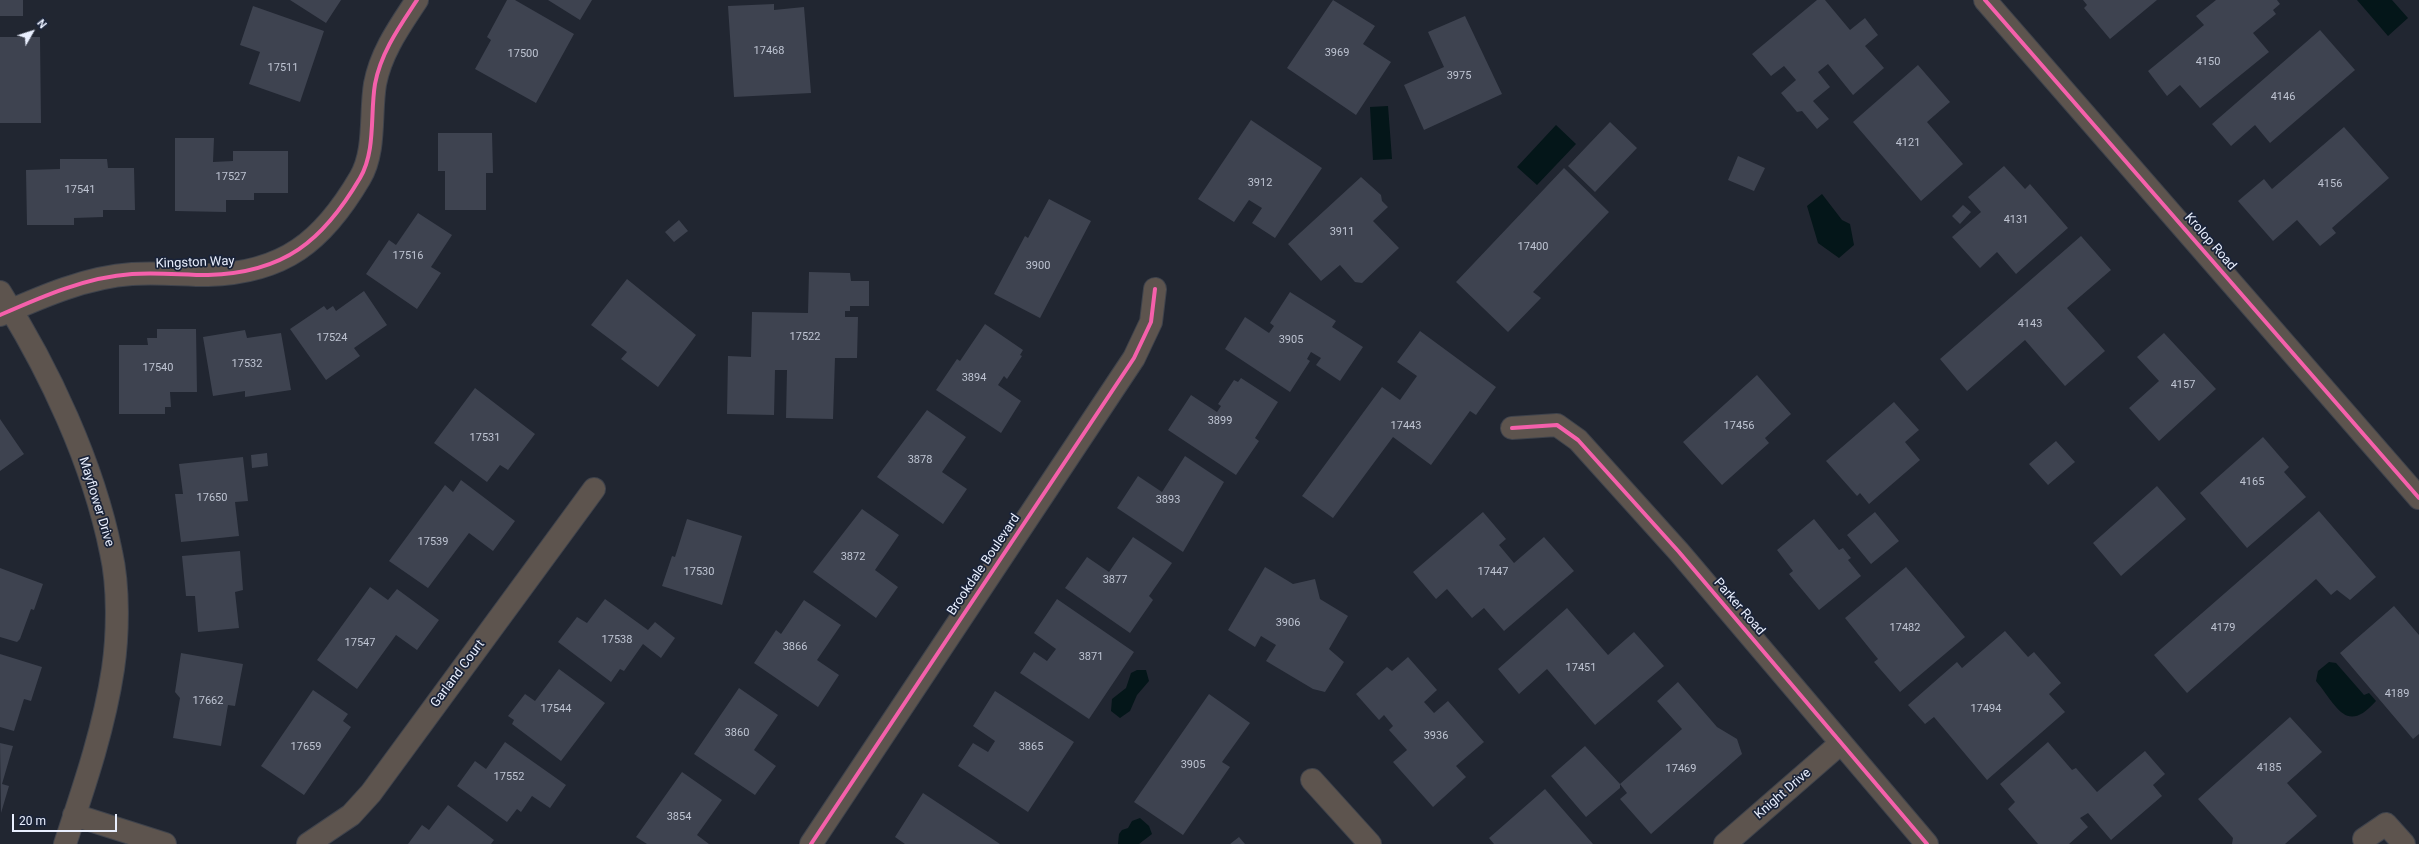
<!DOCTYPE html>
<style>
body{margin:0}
#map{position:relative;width:2419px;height:844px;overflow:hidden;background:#212631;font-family:Roboto,sans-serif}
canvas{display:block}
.north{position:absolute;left:12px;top:12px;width:40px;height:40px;-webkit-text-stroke:3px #1a2338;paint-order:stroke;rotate:51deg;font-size:11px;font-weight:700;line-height:16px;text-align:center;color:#e9effe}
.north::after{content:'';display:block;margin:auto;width:14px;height:18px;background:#e9effe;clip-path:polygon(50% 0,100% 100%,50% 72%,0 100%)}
.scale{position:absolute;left:12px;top:814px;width:105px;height:18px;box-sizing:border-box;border:2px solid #e9effe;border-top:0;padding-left:5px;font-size:12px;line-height:14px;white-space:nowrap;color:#e9effe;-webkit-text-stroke:3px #1a2338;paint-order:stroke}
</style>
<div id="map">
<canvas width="2419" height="844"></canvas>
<div class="north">N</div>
<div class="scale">20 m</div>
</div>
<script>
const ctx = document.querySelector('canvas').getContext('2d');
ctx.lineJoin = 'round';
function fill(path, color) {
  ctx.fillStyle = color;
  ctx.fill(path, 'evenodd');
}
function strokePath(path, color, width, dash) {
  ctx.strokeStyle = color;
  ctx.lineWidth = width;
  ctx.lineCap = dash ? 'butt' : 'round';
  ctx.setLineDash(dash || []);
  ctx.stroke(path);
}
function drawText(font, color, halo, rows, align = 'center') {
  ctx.font = font + ' Roboto,sans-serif';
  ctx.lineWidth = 3.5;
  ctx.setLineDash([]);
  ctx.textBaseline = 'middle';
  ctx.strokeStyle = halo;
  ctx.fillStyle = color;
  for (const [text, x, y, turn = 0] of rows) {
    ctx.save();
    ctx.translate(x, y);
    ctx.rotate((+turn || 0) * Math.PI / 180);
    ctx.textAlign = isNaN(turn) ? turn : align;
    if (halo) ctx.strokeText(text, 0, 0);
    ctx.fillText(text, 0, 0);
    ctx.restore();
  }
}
const water = new Path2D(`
 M2357,0H2392L2408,18L2388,36Z
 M1388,106L1392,159L1373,160L1370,107Z
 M1556,125L1576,144L1537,185L1517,167Z
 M1822,194L1842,220L1850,224L1854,245L1839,258L1818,243L1807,206Z
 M2329,662L2336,663L2364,695L2369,693L2376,701C2346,735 2337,706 2316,681L2318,671Z
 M1137,670H1146L1149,681L1137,695L1130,711L1120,718L1111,711L1112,699L1126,688L1131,673Z
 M1140,818L1149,826L1152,834L1139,844H1118L1119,834L1122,830L1128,828L1132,821Z`);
const building = new Path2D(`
 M0,0H23V16H0Z
 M290,0H341L326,23Z
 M507,0H515L574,34L536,103L475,69L491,40L487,37Z
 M548,0H592L580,20Z
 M1333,0L1375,26L1363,44L1391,62L1356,115L1287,68Z
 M1817,0H1825L1850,30L1865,18L1878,35L1865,46L1884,68L1853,95L1828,64L1818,72L1830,87L1813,101L1829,119L1817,129L1802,111L1797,112L1781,93L1796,80L1784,66L1771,76L1752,54Z
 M2083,0H2157L2110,39L2084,8L2087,5Z
 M2216,0H2277L2280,4L2273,10L2276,14L2253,33L2269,52L2200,108L2180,85L2167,96L2148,71L2204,25L2196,16Z
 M774,4V10L804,7L811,93L734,97L728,6Z
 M253,6L324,31L300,102L249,84L260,52L240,45Z
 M1465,16L1502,94L1424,130L1404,85L1444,67L1428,32Z
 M2320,30L2355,70L2270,143L2255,125L2231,146L2212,124Z
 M0,37H40L41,123H0Z
 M1918,65L1950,102L1927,122L1963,164L1921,201L1853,122Z
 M1251,120L1322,168L1275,238L1252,223L1262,208L1249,200L1234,222L1198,199Z
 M1610,122L1637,148L1595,192L1568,166Z
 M2344,127L2389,178L2332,228L2336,233L2320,246L2297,220L2273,241L2238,201L2264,179L2272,189Z
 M438,133H492L493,173H486V210H445V171H438Z
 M175,138H214L213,162L233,161V151H288V193H254V200H226V212L175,211Z
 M1738,156L1765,168L1754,191L1728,180Z
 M60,159H107L108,168H134L135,210H103V217L74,218V225H27L26,170L60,169Z
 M2004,166L2025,189L2030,184L2068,228L2016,274L1997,252L1980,268L1952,237L1981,212L1968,197Z
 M1564,168L1609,212L1533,292L1541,298L1508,332L1456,282Z
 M1361,177L1381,195L1382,201L1388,207L1373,221L1399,248L1362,283L1355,282L1340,265L1321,281L1288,244Z
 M1049,199L1091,221L1040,318L994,294L1025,236L1028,238Z
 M1963,205L1971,212L1960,224L1952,216Z
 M418,213L452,235L431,267L441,273L417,309L366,274L389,240L396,245Z
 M679,220L688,231L674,242L665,232Z
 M2081,236L2111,270L2067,308L2105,351L2065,386L2025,340L1967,391L1940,359Z
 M809,272L850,273L851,281H869V306H850V311H845V317H858L857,358H835L833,419L786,418L787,370H775L774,415L727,414L728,356L751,357L752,312L808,313Z
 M627,279L696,335L658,387L621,359L627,352L591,325Z
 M364,291L387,325L354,348L360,356L326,380L290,329L324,306L327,310L333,306L336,311Z
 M1290,292L1336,321L1332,327L1363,347L1340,381L1316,365L1321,358L1311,352L1307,359L1310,361L1290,392L1225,349L1245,317L1269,333L1274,326L1270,323Z
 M985,324L1023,350L1020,355L1022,356L1007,379L1004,376L998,385L1021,401L1001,433L936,390L957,359L960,361Z
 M157,329H196L197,392H170L171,407H165V414H119V345H148L147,338H157Z
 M245,330L247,338L281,333L291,390L245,397V391L213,396L203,337Z
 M1420,331L1496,387L1476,415L1470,411L1431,465L1393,437L1333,518L1302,496L1382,387L1400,400L1417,376L1397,362Z
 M2164,333L2216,389L2159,441L2129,408L2159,381L2137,357Z
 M1757,375L1791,414L1765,438L1769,443L1722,485L1683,442Z
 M1241,378L1278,402L1255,438L1259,441L1236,475L1168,430L1191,395L1217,412L1221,406L1218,404L1234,380L1238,382Z
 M475,388L535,434L508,470L500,465L487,482L434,443Z
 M1894,402L1919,430L1905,442L1920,460L1869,504L1860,493L1857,496L1826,461Z
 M927,410L966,437L942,472L967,489L943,524L877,477Z
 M0,419L24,454L0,471Z
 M2263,437L2289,467L2284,472L2306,497L2247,548L2200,493Z
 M2056,441L2075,462L2048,485L2029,464Z
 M267,453L268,466L252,468L251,455Z
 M1185,456L1224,482L1183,552L1117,508L1138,476L1162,492Z
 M243,457L248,501L235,502L239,536L181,542L175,494H183L179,464Z
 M461,480L515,521L493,551L469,533L428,588L389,561L445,485L453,492Z
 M2157,486L2186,519L2121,576L2093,543Z
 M862,509L899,535L875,570L898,587L876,618L813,572Z
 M2319,511L2376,577L2350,600L2337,590L2331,595L2316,579L2187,693L2154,655Z
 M1483,512L1506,539L1499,545L1514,563L1544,537L1574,571L1504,631L1484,608L1472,618L1447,589L1436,599L1413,572Z
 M1875,512L1899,541L1871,564L1847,535Z
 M687,519L742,536L722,605L662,586L672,556L675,557Z
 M1814,519L1839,550L1843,548L1851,558L1848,560L1861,576L1819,610L1789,574L1793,571L1777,550Z
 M1133,537L1172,563L1149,596L1153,600L1130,633L1065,588L1087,557L1109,572Z
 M240,551L243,590L235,592L239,628L198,632L195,596H186L182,556Z
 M1265,567L1293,584L1315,579L1320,599L1348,616L1329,649L1344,662L1325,692L1313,689L1266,661L1276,645L1261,636L1255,647L1228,630Z
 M1906,567L1965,637L1900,692L1874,662L1878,659L1845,618Z
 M0,568L43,584L34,610L31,609L20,639L17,642L0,637Z
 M370,587L388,600L397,589L439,620L417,650L396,635L357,689L317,660Z
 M605,599L648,630L655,622L675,638L661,658L643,644L624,671L620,669L611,682L558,642L577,617L587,623Z
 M1057,599L1134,652L1089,719L1020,673L1034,652L1047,661L1056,649L1034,633Z
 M804,600L841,625L817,660L839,675L818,707L754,663L776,630L781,634Z
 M2394,606L2419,635V734L2413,739L2340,653Z
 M1567,608L1608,655L1634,632L1664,666L1595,725L1547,669L1519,694L1498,669Z
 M2005,631L2028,657L2034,652L2061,683L2049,694L2065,712L1987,780L1934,717L1925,724L1908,705L1957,662L1962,668Z
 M181,653L243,664L235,706L228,705L221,746L173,738L180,698L175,692Z
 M0,654L42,667L31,701L24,699L14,731L0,727Z
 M1408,657L1437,690L1424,702L1434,713L1448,701L1484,742L1456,766L1466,777L1433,807L1393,762L1407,750L1389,730L1393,726L1384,715L1379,720L1356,694L1387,667L1392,671Z
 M559,669L605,703L561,761L512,724L514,720L508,716L525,694L535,701Z
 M1678,682L1717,727L1737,739L1742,754L1651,834L1620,799L1627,793L1620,784L1682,729L1657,701Z
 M739,688L778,715L754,750L776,766L755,795L694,754Z
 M313,690L348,714L343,721L351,727L304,795L261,766Z
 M995,691L1074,742L1028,812L958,766L973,743L988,752L995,741L973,726Z
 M1209,694L1250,723L1222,762L1230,767L1183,835L1134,802Z
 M2290,717L2322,752L2287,783L2317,816L2285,844H2232L2233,838L2198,799Z
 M505,742L566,785L550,808L532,796L521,812L517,809L507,822L457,786L475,761L486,769Z
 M2048,742L2072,770L2076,768L2097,792L2145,751L2165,774L2153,785L2162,796L2111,840L2088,813L2080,818L2088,827L2069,844H2038L2008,809L2015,802L2000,784Z
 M0,743L13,746L2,784L9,786L1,813Z
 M1585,746L1620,784V788L1586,817L1551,776Z
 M682,772L722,800L697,835L709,844H647L636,837Z
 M1545,789L1593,844H1494L1489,838Z
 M923,793L1000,844H905L895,837Z
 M448,805L494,840L491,844H408L422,825L429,830Z
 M1239,837L1245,844H1230Z`);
const minor = new Path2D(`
 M1985,0L2419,498
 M0,292C49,369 93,463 111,552C119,587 118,635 113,669C104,729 84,787 65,844
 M0,315C41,297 86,277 132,274C157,272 183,275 208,275C284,273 323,241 360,178C376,151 370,114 375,84C381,52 400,26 417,0
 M1512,428L1557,425L1578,440L1679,552L1927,844
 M1312,780L1370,844
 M74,815L165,844
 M2364,839L2386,824L2404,844
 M308,844L351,815L371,793L594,489
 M811,844L1134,358L1151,322L1155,289
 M1725,844L1841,743`);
const cycleway = new Path2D(`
 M1985,0L2419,498
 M0,315C41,297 86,277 132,274C157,272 183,275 208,275C284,273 323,241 360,178C376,151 370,114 375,84C381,52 400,26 417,0
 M1512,428L1557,425L1578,440L1679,552L1927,844
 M811,844L1134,358L1151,322L1155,289`);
const numberNames = [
 ["17468",769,51],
 ["3969",1337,53],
 ["17500",523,54],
 ["4150",2208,62],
 ["17511",283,68],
 ["3975",1459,76],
 ["4146",2283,97],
 ["4121",1908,143],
 ["17527",231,177],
 ["3912",1260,183],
 ["4156",2330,184],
 ["17541",80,190],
 ["4131",2016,220],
 ["3911",1342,232],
 ["17400",1533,247],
 ["17516",408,256],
 ["3900",1038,266],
 ["4143",2030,324],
 ["17522",805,337],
 ["17524",332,338],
 ["3905",1291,340],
 ["17532",247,364],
 ["17540",158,368],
 ["3894",974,378],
 ["4157",2183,385],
 ["3899",1220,421],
 ["17443",1406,426],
 ["17456",1739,426],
 ["17531",485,438],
 ["3878",920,460],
 ["4165",2252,482],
 ["17650",212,498],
 ["3893",1168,500],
 ["17539",433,542],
 ["3872",853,557],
 ["17530",699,572],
 ["17447",1493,572],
 ["3877",1115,580],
 ["3906",1288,623],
 ["17482",1905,628],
 ["4179",2223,628],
 ["17538",617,640],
 ["17547",360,643],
 ["3866",795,647],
 ["3871",1091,657],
 ["17451",1581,668],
 ["4189",2397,694],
 ["17662",208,701],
 ["17544",556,709],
 ["17494",1986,709],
 ["3860",737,733],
 ["3936",1436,736],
 ["17659",306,747],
 ["3865",1031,747],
 ["3905",1193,765],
 ["4185",2269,768],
 ["17469",1681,769],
 ["17552",509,777],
 ["3854",679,817]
];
const streetNames = [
 ["Krolop Road",2210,242,49],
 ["Kingston Way",195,263,-2],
 ["Mayflower Drive",96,502,73],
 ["Brookdale Boulevard",984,565,-56],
 ["Parker Road",1739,607,49],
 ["Garland Court",458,674,-53],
 ["Knight Drive",1783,794,-41]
];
fill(water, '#041619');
fill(building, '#3e4350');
strokePath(minor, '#3f434c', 24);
strokePath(minor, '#5d544e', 22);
strokePath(cycleway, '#f560ab', 4);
drawText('11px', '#bec4d2', null, numberNames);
drawText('13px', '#e9effe', '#1a2338', streetNames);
</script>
